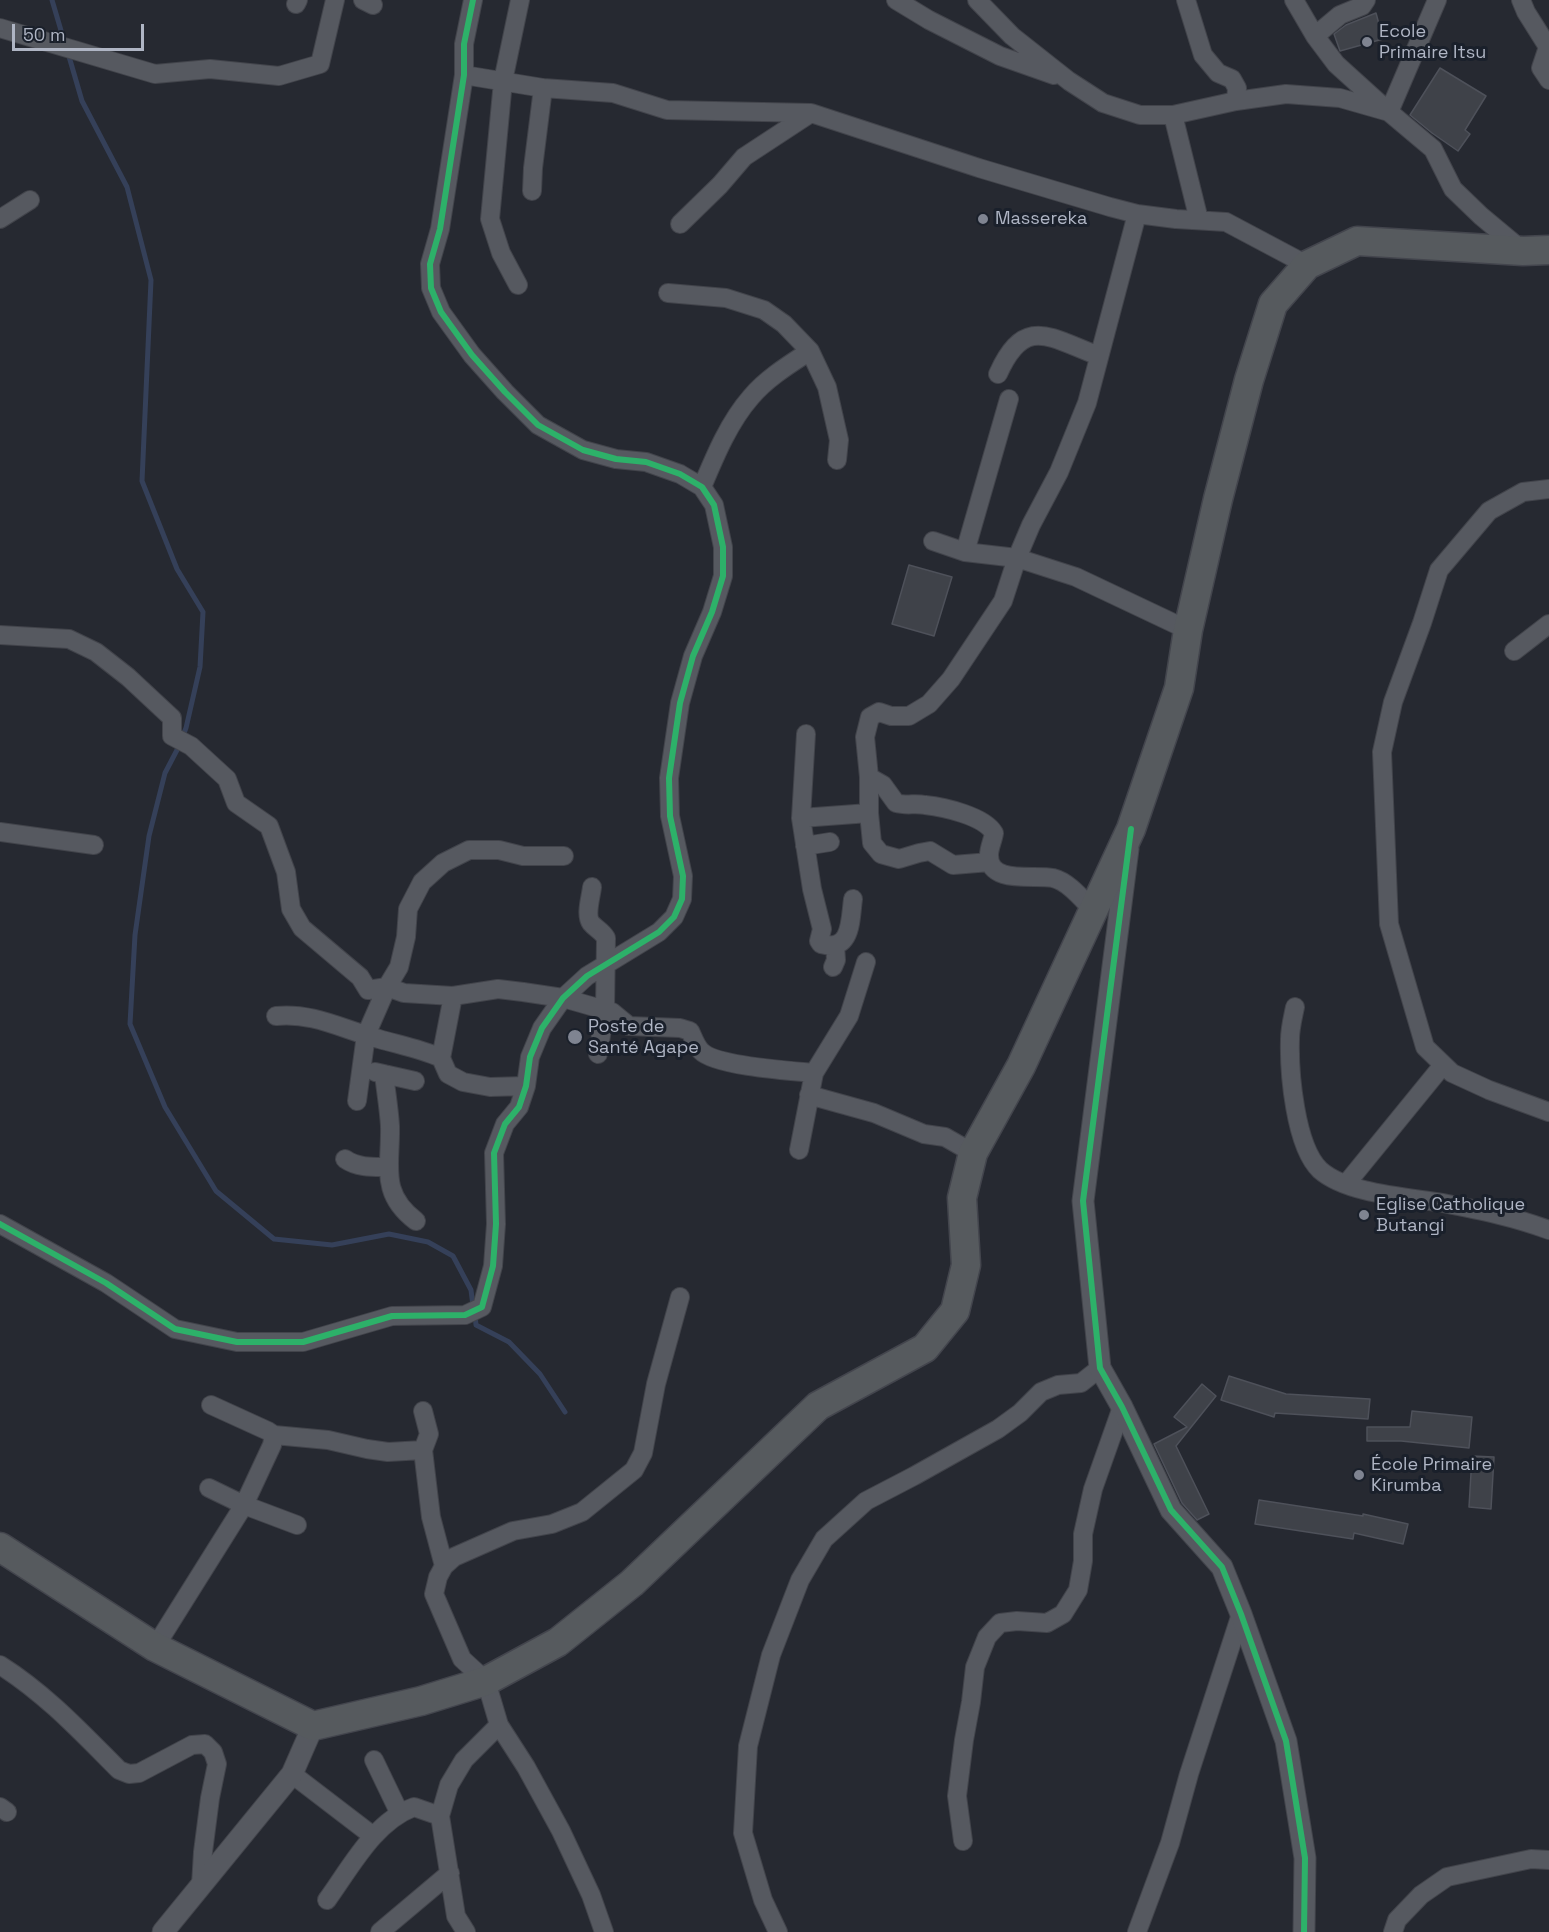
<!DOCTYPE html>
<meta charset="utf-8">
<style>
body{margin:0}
#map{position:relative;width:1549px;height:1932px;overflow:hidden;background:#262931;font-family:"Space Grotesk",sans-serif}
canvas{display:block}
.scale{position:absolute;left:12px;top:24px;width:132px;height:27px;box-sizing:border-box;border:3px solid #afb5c4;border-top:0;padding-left:8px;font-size:18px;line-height:21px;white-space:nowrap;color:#afb5c4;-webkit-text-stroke:4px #1a202b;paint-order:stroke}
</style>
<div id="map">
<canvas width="1549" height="1932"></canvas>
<div class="scale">50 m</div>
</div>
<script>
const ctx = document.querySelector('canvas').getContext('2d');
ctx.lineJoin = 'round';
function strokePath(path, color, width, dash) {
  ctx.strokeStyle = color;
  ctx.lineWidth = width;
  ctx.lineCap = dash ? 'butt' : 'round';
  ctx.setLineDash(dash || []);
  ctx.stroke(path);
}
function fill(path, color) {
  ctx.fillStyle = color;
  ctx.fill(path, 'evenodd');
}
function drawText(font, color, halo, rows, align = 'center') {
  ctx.font = font + ' "Space Grotesk",sans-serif';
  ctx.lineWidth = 6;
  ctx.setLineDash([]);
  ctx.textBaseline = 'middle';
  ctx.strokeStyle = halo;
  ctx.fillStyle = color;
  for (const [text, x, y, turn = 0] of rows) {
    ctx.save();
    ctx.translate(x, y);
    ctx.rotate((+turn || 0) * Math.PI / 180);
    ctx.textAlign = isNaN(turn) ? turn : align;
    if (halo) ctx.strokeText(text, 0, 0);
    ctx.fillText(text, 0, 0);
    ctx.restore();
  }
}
const stream = new Path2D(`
 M52,0L65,44
 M68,53L82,101L127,187L151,280L142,481L177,569L203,612L200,667L186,728L177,750L165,773L149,836L135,935L130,1024L165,1107L216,1191L274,1239L332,1245L389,1234L428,1242L453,1256L471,1290L473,1306
 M475,1315L476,1325L509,1342L540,1374L565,1412`);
const building = new Path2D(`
 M1376,13L1383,39L1340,51L1334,34L1346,25Z
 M1440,68L1486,96L1465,130L1470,134L1458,151L1432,133L1410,115Z
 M909,565L952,577L934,636L892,624Z
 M1229,1376L1286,1394L1370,1399L1368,1419L1275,1413L1274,1417L1221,1400Z
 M1202,1384L1216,1396L1176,1446L1209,1514L1197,1520L1182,1503L1154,1444L1187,1427L1174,1417Z
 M1412,1411L1472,1417L1469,1448L1401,1441H1367V1427H1410Z
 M1472,1456L1494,1457L1491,1509L1469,1507Z
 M1259,1500L1363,1516V1514L1408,1524L1403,1544L1354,1533L1353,1539L1255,1524Z`);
const minor = new Path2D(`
 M363,0L373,5
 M896,0L929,20L1000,56L1054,75
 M977,0L1012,36L1069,81L1103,103L1140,115H1173L1236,101L1286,94L1340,98L1389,112L1433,149L1453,189L1481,216L1523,251
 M1186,0L1203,55L1218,73L1232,79L1237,88L1236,101
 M1294,0L1315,36L1336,64L1389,112L1437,0
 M1521,0L1526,12L1548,47L1541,68L1549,80
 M296,4L298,0
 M0,28L155,74L210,69L279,76L320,64L335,0
 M1315,36L1340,15L1362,6L1366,0
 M464,75L543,88L613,93L667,110L811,113L979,168L1110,207L1137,214L1176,219L1226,222L1307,265
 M1173,115L1199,220
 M532,191L533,168L543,88
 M0,219L30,200
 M680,224L720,185L744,157L811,113
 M518,285L501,253L490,219L503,81L520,0
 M668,293L726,298L764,310L784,324L810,351L827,387L839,440L837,460
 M998,374C1025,314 1050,338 1099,356
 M702,487C715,456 729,422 751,397C767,378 790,364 810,351
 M1549,489L1523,492L1489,511L1439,570L1422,623L1393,702L1382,752L1389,924L1425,1047L1452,1073L1489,1090L1549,1112
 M933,541L965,552L1017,558L1076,577L1188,630
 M965,552L1009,399
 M0,635L69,639L96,652L128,677L172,718V736L191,746L227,779L236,803L269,826L286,872L291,909L302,928L360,977L368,990L387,987L404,993L453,996L498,989L523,992L563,998L612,1012L629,1026L680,1028L690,1031C693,1037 696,1046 701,1051C715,1066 792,1071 814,1073
 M1514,651L1549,624
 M806,734L801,818L812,889L822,929L819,941L821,944C852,952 850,921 853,899
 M869,777V813L872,843L881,854L899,859L919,853L930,851L953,865L990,862
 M801,818L869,813
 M0,832L94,845
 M805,846L830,842
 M592,887C591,897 585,915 591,923C596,929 602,931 606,938L605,1010L598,1054
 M1093,910C1082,899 1069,882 1053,878C1034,874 989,885 989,855C989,848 993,840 994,833C984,816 944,807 925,805C915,803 906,806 896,803L883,785L869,777L865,737L870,717L879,712L891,716H909L929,704L951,679L1003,601L1017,558L1031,525L1059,472L1087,403L1137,214
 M833,967L836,960L835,945
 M453,996L441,1058L448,1074L463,1082L490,1087L526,1086
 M1295,1007C1293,1017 1290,1028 1290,1039C1289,1072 1295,1146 1320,1170C1347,1194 1407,1197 1443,1203C1479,1210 1514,1217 1549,1230
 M276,1016C313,1012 344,1030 379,1039C400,1045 421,1049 441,1058
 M375,1072L415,1081
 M384,1074C386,1092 389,1109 390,1126C391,1166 379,1193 416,1221
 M809,1095L874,1113L924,1134L945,1137L973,1153
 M357,1101L366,1035L387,987L399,967L406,937L408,909L422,882L443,863L469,850H499L523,856H564
 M799,1150L814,1073L849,1016L866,962
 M345,1159C358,1168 373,1167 388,1167
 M1346,1184L1443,1065
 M0,1224L106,1283L175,1329L237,1342H303L392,1316L465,1315L482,1307L493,1266L496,1224L494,1153L505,1124L519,1107L526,1086L530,1057L542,1028L563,998L587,976L659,932L674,917L682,899L683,876L670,816L669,778L680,703L693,656L712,612L723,576V547L714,505L702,487L680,474L646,462L616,459L583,450L538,425L505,392L472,355L441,312L431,288L430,264L440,229L464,75V44L473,0
 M423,1411L429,1434L423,1450L431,1517L444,1566
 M274,1435L328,1440L367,1449L388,1452L423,1450
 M209,1488L244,1505L297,1525
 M155,1647L244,1505L272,1445L274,1435L268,1431L211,1405
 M0,1665C46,1694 81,1732 119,1770L129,1774L139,1773L192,1745L205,1744L213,1752L217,1764L210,1798L203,1852L201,1885
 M374,1760L399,1812
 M292,1774L373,1836
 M0,1807L7,1812
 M963,1841L957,1796L964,1740L971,1702L975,1667L987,1637L1000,1623L1017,1621L1047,1623L1063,1614L1078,1590L1083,1561V1534L1093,1489L1122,1407
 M327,1900C351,1867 374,1822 414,1807L440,1816
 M380,1932L450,1873
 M466,1932L456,1916L440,1816L449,1785L464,1760L499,1725
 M604,1932L591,1895L561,1831L526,1767L499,1725L486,1681L462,1659L434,1594L438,1577L444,1566L454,1557L513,1531L552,1524L582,1512L634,1470L643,1453L656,1384L680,1297
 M778,1932L763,1900L743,1833L748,1746L771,1655L800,1580L824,1539L866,1501L914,1476L998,1429L1020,1413L1041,1392L1058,1385L1081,1383L1100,1368
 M1137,1932L1170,1843L1189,1774L1241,1614
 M1393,1932L1397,1920L1421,1895L1447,1877L1531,1859L1549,1860`);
const tertiary = new Path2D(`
 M1128,849L1083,1201L1100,1368L1122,1407L1171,1510L1222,1567L1241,1614L1286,1741L1305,1858L1304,1932
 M163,1932L292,1774L313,1726`);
const trunk = new Path2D(`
 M0,1547L155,1647L313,1726L421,1701L486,1681L558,1642L632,1583L818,1406L925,1348L955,1311L966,1265L962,1198L973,1153L1021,1066L1131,829L1179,688L1188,630L1218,499L1249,380L1273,304L1307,265L1357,241L1523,251L1549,250`);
const cycleway = new Path2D(`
 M1131,829L1083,1201L1100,1368L1122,1407L1171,1510L1222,1567L1241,1614L1286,1741L1305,1858L1304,1932
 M0,1224L106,1283L175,1329L237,1342H303L392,1316L465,1315L482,1307L493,1266L496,1224L494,1153L505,1124L519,1107L526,1086L530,1057L542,1028L563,998L587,976L659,932L674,917L682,899L683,876L670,816L669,778L680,703L693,656L712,612L723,576V547L714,505L702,487L680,474L646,462L616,459L583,450L538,425L505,392L472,355L441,312L431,288L430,264L440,229L464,75V44L473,0`);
const markers = [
 [1367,42,6,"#7f8491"],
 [983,219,6,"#7f8491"],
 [575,1037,8,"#7f8491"],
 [1364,1215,6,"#7f8491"],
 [1359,1475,6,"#7f8491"]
];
const poiNames = [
 ["Ecole",1379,32],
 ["Primaire Itsu",1379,53],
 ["Massereka",995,219],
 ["Poste de",588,1027],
 ["Santé Agape",588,1048],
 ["Eglise Catholique",1376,1205],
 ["Butangi",1376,1226],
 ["École Primaire",1371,1465],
 ["Kirumba",1371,1486]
];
strokePath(stream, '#354059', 5);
fill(building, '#3f4249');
strokePath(building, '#4e515a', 1.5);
strokePath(minor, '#42444b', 20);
strokePath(tertiary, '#42444b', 23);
strokePath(trunk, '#43454d', 31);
strokePath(minor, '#565960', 18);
strokePath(tertiary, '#565960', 21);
strokePath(trunk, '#565a5e', 28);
strokePath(cycleway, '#2db169', 6);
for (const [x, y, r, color] of markers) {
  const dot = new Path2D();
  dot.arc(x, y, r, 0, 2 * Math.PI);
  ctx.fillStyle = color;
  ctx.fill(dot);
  strokePath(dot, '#1a202b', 2);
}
drawText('18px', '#afb5c4', '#1a202b', poiNames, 'left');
</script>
